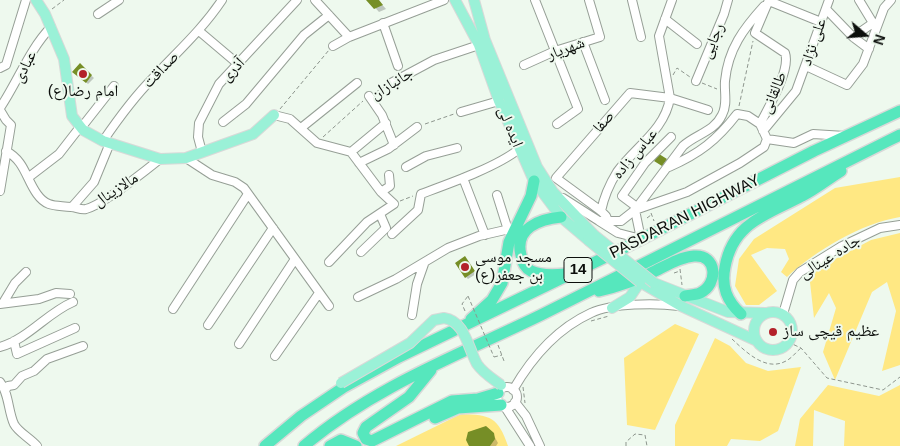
<!DOCTYPE html>
<meta charset="utf-8">
<style>
body{margin:0}
#map{position:relative;width:900px;height:446px;overflow:hidden;background:#eef9ee;font-family:Arial,sans-serif}
canvas{display:block}
.north{position:absolute;left:840px;top:10px;width:50px;height:50px;-webkit-text-stroke:4px #eef9ee;paint-order:stroke;rotate:108deg;font-size:14px;font-weight:700;line-height:20px;text-align:center;color:#0c0f0c}
.north::after{content:'';display:block;margin:auto;width:18px;height:22px;background:#0c0f0c;clip-path:polygon(50% 0,100% 100%,50% 72%,0 100%)}
</style>
<div id="map">
<canvas width="900" height="446"></canvas>
<div class="north">N</div>
</div>
<script>
const ctx = document.querySelector('canvas').getContext('2d');
ctx.lineJoin = 'round';
function fill(path, color) {
  ctx.fillStyle = color;
  ctx.fill(path, 'evenodd');
}
function strokePath(path, color, width, dash) {
  ctx.strokeStyle = color;
  ctx.lineWidth = width;
  ctx.lineCap = dash ? 'butt' : 'round';
  ctx.setLineDash(dash || []);
  ctx.stroke(path);
}
function drawText(font, color, halo, rows, align = 'center') {
  ctx.font = font + ' Arial,"Noto Naskh Arabic",sans-serif';
  ctx.lineWidth = 4;
  ctx.setLineDash([]);
  ctx.textBaseline = 'middle';
  ctx.strokeStyle = halo;
  ctx.fillStyle = color;
  for (const [text, x, y, turn = 0] of rows) {
    ctx.save();
    ctx.translate(x, y);
    ctx.rotate((+turn || 0) * Math.PI / 180);
    ctx.textAlign = isNaN(turn) ? turn : align;
    if (halo) ctx.strokeText(text, 0, 0);
    ctx.fillText(text, 0, 0);
    ctx.restore();
  }
}
const green = new Path2D(`
 M900,177V217C862,223 815,251 787,277L781,272L789,259L785,249L767,248L751,255L777,291L759,305H746L735,286L739,259L754,239L835,188Z
 M900,233V365L882,371L896,311L887,282L872,292L835,380L823,352L836,308L829,293L814,318L809,273L871,240Z
 M675,324L699,334L655,430L627,425L624,358Z
 M715,338L730,346L746,363L768,371L801,367L778,431L760,441L731,439L727,446H675V425Z
 M828,385L879,396L900,385V446H844L845,421L814,410L813,446H795L800,419Z
 M461,414C491,415 498,417 508,446H396Z`);
const shadow = new Path2D(`
 M368,0H378L386,9L379,12Z
 M80,65L94,78L88,84L74,72Z
 M467,260L476,274L468,279L466,277Z
 M493,434L498,443L496,446H471Z`);
const building = new Path2D(`
 M366,0H379L383,5L374,9Z
 M80,63L92,75L86,83L72,72Z
 M659,154L667,159L662,166L654,161Z
 M465,256L475,271L465,278L455,263Z
 M486,426L494,433L495,439L490,446H469L466,440L468,432Z`);
const path = new Path2D(`
 M52,9L64,0
 M673,75L677,68L690,77
 M702,83L717,89
 M376,92L386,86
 M739,106L753,41
 M280,109L329,50
 M425,124L454,114
 M323,137L363,101
 M400,201L413,196
 M651,213L654,221
 M647,218L651,215
 M680,269L682,285
 M674,273L680,271
 M465,311L462,304L468,296
 M591,321L609,316
 M732,339C746,352 766,372 786,361C792,358 796,352 801,348
 M788,342L801,348L827,378L883,390L900,377
 M498,345L504,361
 M494,357L502,355
 M523,387L525,403
 M626,446V442L635,434L645,435L647,446`);
const minor = new Path2D(`
 M315,0L349,37
 M535,0L578,109L557,124
 M632,0L641,37
 M859,0L873,23L853,37L869,49
 M769,1L821,22
 M826,9L853,37
 M98,14L119,0
 M665,19L697,44
 M383,23L398,66
 M199,31L238,64
 M583,42L605,100
 M333,46L349,37L444,0
 M524,65L555,51L600,37L589,0
 M806,66L847,85L863,64L884,8L891,0
 M0,68L6,65L26,0
 M696,81L724,14L728,0
 M391,83L434,60L479,45
 M369,96L382,115L394,145
 M0,108C18,81 29,50 51,27
 M0,110L6,120L11,125L0,191
 M461,112L499,101
 M274,115L290,119L317,143L351,152L381,192L394,204L367,222L329,262
 M223,122L246,104L304,35L329,15
 M81,128L114,86
 M301,128L357,83
 M763,131L796,91L829,0
 M767,139L794,143L813,134L845,136
 M103,141C118,119 134,97 153,78C177,52 202,30 222,0
 M6,151C25,161 26,179 37,194C47,208 56,205 71,207C76,207 80,210 86,209C103,205 145,171 160,159
 M202,152L198,137L199,123L219,84L297,0
 M351,152L386,123
 M186,158L212,175L235,182L244,188L329,306
 M359,163L388,149L417,127
 M406,167L426,156L457,148
 M669,167C699,154 717,140 737,114L748,116L760,124
 M29,177L59,154L80,127
 M463,178L485,235
 M381,192L390,186L389,175
 M497,195L508,230
 M563,198L599,221H621L635,210L687,192L740,163L764,147L767,139L760,124C768,108 791,70 785,53L755,33L769,0
 M72,207L94,182L110,143
 M638,208L622,196L645,163L671,137
 M601,211C604,197 609,185 617,172C635,147 665,130 670,98L708,110
 M599,221L618,233L641,239L635,210L683,146C696,134 714,132 722,115C728,104 724,92 725,81C728,49 744,28 764,6
 M608,221L606,216L601,211L556,178L630,93L670,98L659,36L672,0
 M392,234L418,210L421,194C448,184 497,167 519,149
 M361,252L386,228L380,214
 M358,297L396,279L448,248L479,236L514,228
 M3,303L15,283L26,272
 M0,304L39,299L56,293L70,294
 M173,309L248,194
 M783,314L793,280L800,272L842,246L880,228L900,225
 M412,315L417,284L424,264
 M208,325L273,228
 M14,341L17,354L75,328
 M239,344L295,259
 M0,347C28,339 47,313 73,302
 M275,356L319,293
 M0,382C9,393 8,411 14,424C18,432 30,438 37,446
 M497 397a10 10 0 1 1 20 0a10 10 0 1 1-20 0Z
 M5,390L8,386L14,385L22,376L34,371L47,359L83,346
 M513,390C532,357 556,329 591,313C612,303 656,303 679,306
 M515,402L526,416L540,446
 M505,407L530,446`);
const major = new Path2D(`
 M36,0L45,14L64,59L72,116L83,130L103,141L160,159L186,158L253,134L274,115
 M455,0L479,45L499,101L534,181L561,217L588,240
 M474,0L485,40L537,167L553,192L594,235
 M654,283L728,312L765,313
 M612,308L630,297L640,282L681,306L757,341
 M754 331a19 19 0 1 1 38 0a19 19 0 1 1-38 0Z`);
const highway = new Path2D(`
 M561,217C540,219 514,228 521,255C522,261 525,268 531,271C541,276 554,275 565,274
 M599,291C616,287 634,281 651,273C664,267 679,257 694,256C717,254 719,284 700,293C696,295 689,295 685,296
 M741,314C727,301 721,287 725,267C733,222 767,215 802,196C816,189 828,179 841,171
 M471,319L492,300L502,283L509,242L531,196L534,181
 M431,370L409,397L366,427L363,433L366,439L372,441L452,401L478,399L498,393
 M435,418L458,408L501,405
 M265,446L301,416L344,387L399,357L618,251L814,151L900,111
 M304,446C373,387 461,354 541,315C661,255 780,194 900,135
 M330,446L341,440L356,446`);
const pathBridge = new Path2D(`
 M468,296L494,357`);
const majorBridge = new Path2D(`
 M594,235L654,283
 M588,240L640,282
 M341,383L410,343L434,320L444,318C465,321 468,348 477,364C483,373 493,379 501,385`);
const markers = [
 [83,74,5,"#b3222a"],
 [465,267,5,"#b3222a"],
 [773,332,5,"#b3222a"]
];
const shields = [
 [578,270,28]
];
const shieldNames = [
 ["14",578,270]
];
const streetNames = [
 ["رجایی",713,41,-67],
 ["علی نژاد",814,42,-71],
 ["شهریار",566,49,-20],
 ["عبادی",25,67,-63],
 ["صداقت",161,70,-46],
 ["آذری",233,70,-46],
 ["جانبازان",392,84,-31],
 ["طالقانی",774,93,-67],
 ["صفا",604,122,-49],
 ["ایده لی",510,127,68],
 ["عباس زاده",635,154,-50],
 ["مالازینال",116,190,-33],
 ["PASDARAN HIGHWAY",685,217,-27],
 ["جاده عینالی",830,257,-32]
];
const poiNames = [
 ["امام رضا(ع)",83,92,"center"],
 ["مسجد موسی",475,258],
 ["بن جعفر(ع)",475,276],
 ["عظیم قیچی ساز",783,332]
];
fill(green, '#ffe883');
fill(shadow, '#0003');
fill(building, '#768e26');
strokePath(minor, '#969f96', 10);
strokePath(major, '#d8d9d8', 12);
strokePath(highway, '#d8d9d8', 14);
strokePath(path, '#8d958d', 1, [4, 2.5]);
strokePath(minor, '#fff', 8);
strokePath(major, '#9af1d7', 10);
strokePath(highway, '#56e7bd', 11);
strokePath(majorBridge, '#d8d9d8', 12, []);
strokePath(pathBridge, '#8d958d', 1, [4, 2.5]);
strokePath(majorBridge, '#9af1d7', 10);
for (const [x, y, r, color] of markers) {
  const dot = new Path2D();
  dot.arc(x, y, r, 0, 2 * Math.PI);
  ctx.fillStyle = color;
  ctx.fill(dot);
  strokePath(dot, '#eef9ee', 2);
}
for (const [x, y, w] of shields) {
  const box = new Path2D();
  box.roundRect(x - w / 2, y - 12.5, w, 25, 4);
  ctx.fillStyle = '#eef9ee';
  ctx.fill(box);
  strokePath(box, '#0c0f0c', 1);
}
drawText('bold 15px', '#0c0f0c', null, shieldNames);
drawText('16px', '#0c0f0c', '#eef9ee', streetNames);
drawText('16px', '#0c0f0c', '#eef9ee', poiNames, 'left');
</script>
